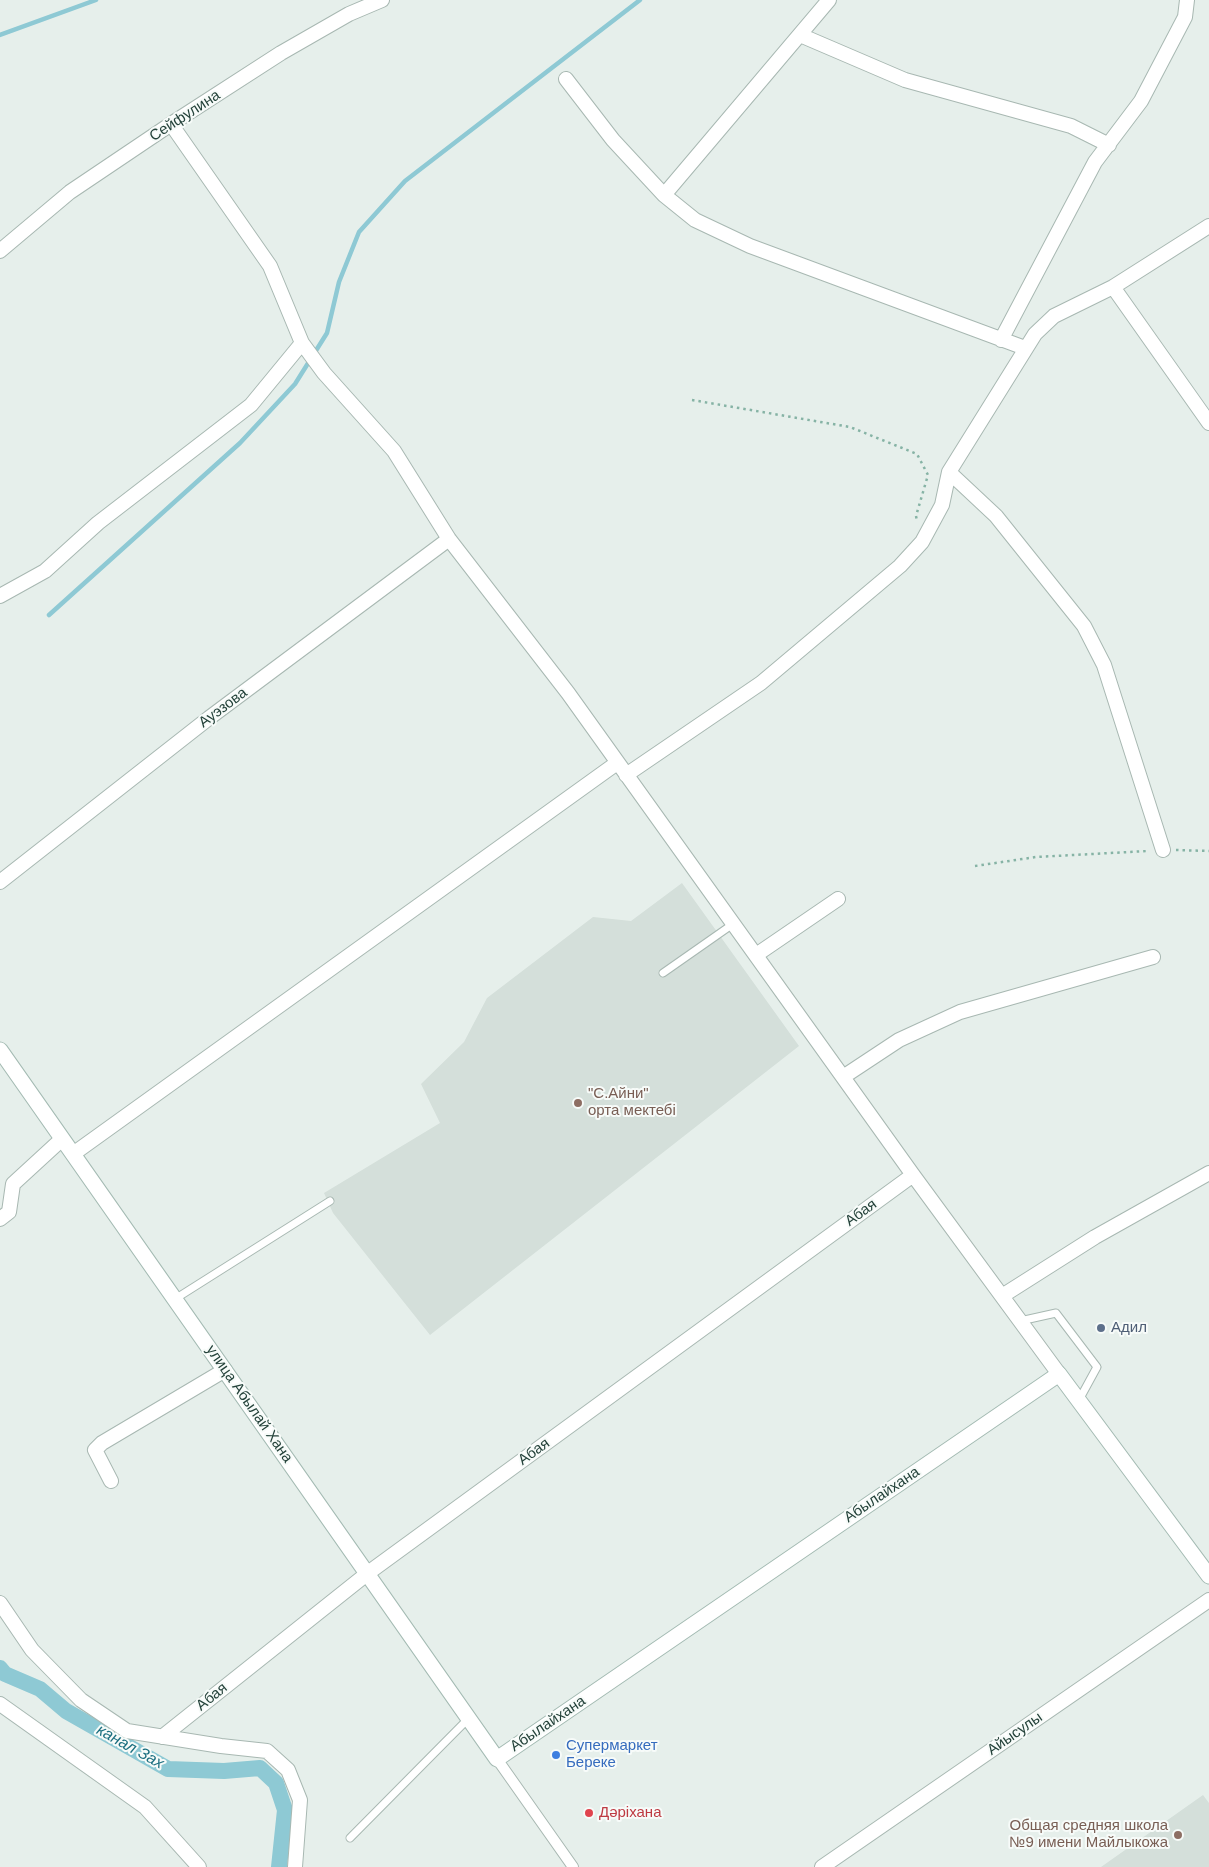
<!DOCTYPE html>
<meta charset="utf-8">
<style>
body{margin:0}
canvas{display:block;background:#e6efeb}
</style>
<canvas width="1209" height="1867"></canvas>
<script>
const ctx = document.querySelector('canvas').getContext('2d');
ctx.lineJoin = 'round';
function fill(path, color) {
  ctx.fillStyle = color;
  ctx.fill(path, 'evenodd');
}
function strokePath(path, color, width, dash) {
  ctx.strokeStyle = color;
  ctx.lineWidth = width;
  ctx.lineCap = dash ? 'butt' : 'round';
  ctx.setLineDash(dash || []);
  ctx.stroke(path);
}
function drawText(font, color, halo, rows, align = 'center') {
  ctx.font = font + ' Helvetica,sans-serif';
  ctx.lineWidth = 4;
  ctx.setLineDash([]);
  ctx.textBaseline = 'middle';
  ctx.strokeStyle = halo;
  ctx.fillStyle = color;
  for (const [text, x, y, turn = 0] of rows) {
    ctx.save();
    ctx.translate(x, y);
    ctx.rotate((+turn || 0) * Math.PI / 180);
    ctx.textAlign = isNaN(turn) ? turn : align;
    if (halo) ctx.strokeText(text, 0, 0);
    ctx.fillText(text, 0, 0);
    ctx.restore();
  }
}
const built = new Path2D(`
 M682,883L799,1046L430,1335L333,1213L324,1193L440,1123L421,1084L464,1042L487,998L593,917L631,921Z
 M1203,1795L1209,1803V1867H1101Z`);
const stream = new Path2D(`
 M0,35L96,0
 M49,615L240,443L295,384L327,333L339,282L359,232L405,181L640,0`);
const canal = new Path2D(`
 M0,1668L5,1674L40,1689L66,1711L168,1769L224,1771L260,1768L276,1783L285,1810L279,1867`);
const path = new Path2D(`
 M692,400L850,427L917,454L928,475L916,516L917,521
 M1176,850L1209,851
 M975,866L1036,857L1148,851`);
const service = new Path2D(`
 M663,973L733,924
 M175,1299L330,1201
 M1020,1321L1056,1313L1097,1367L1079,1400
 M350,1838L469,1718`);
const pedestrian = new Path2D(`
 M497,1759L573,1867`);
const minor = new Path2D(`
 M800,35L905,80L1071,126L1109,145
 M566,79L613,140L664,195L695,220L750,246L1025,348
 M171,124L270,266L302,343L324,373L394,451L449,539L568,693L913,1175L1059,1374
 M664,195L829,0
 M0,251L70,192L171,124L281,53L349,14L382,0
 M1113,287L1209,423
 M1001,340L1095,162L1141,101L1185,17L1187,0
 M949,472L996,516L1084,626L1104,665L1163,850
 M0,596L45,571L98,523L251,405L302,343
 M626,775L761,683L900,566L922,542L942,505L949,472L1035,334L1054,316L1113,287L1209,226
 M0,882L209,718L449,539
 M756,955L838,899
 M843,1077L899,1040L960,1012L1153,957
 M73,1154L617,763
 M0,1219L9,1212L13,1184L62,1139
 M1002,1296L1095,1237L1209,1173
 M111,1481L95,1450L102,1443L225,1370
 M0,1603L32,1650L81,1700L127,1731L221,1746L267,1751L288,1770L300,1800L295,1867
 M0,1704L145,1807L199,1867
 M162,1737L368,1573L913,1175
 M822,1867L1209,1600`);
const secondary = new Path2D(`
 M0,1050L497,1759L1059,1374L1209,1576`);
const markers = [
 [578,1103,5,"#8d6e63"],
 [1101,1328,5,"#5c6f8a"],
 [556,1755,5,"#3f7fe0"],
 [589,1813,5,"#e0444e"],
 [1178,1835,5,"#8d6e63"]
];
const streetNames = [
 ["Сейфулина",185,116,-33],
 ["Ауэзова",223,708,-37],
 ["Абая",861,1213,-36],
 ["улица Абылай Хана",249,1404,55],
 ["Абая",534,1452,-36],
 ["Абылайхана",882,1495,-34],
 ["Абая",212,1697,-39],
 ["Абылайхана",548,1724,-34],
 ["Айысулы",1015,1734,-35]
];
const educationNames = [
 ["\"С.Айни\"",588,1094],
 ["орта мектебі",588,1111],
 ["Общая средняя школа",1168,1826,"right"],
 ["№9 имени Майлыкожа",1168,1843,"right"]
];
const serviceNames = [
 ["Адил",1111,1328]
];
const shopNames = [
 ["Супермаркет",566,1746],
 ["Береке",566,1763]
];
const healthNames = [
 ["Дәріхана",599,1813]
];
const waterNames = [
 ["канал Зах",130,1747,29]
];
fill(built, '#d4dfda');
strokePath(stream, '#8ec9d4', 4.5);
strokePath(canal, '#8ec9d4', 16);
strokePath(service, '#a8b8b2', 9);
strokePath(pedestrian, '#a8b8b2', 12);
strokePath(minor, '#a8b8b2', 16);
strokePath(secondary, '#a4bbb3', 17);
strokePath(path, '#86b3a5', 2.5, [2.5, 4]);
strokePath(service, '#fff', 7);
strokePath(pedestrian, '#fff', 10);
strokePath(minor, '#fff', 14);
strokePath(secondary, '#fff', 15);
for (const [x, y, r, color] of markers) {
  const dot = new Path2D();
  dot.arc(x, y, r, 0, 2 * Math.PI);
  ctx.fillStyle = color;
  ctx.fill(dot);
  strokePath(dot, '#f7fbf9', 2);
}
drawText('15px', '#24423a', '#f7fbf9', streetNames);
drawText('15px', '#785e54', '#f7fbf9', educationNames, 'left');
drawText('15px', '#4e5e75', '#f7fbf9', serviceNames, 'left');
drawText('15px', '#366cbe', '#f7fbf9', shopNames, 'left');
drawText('15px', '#be3a42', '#f7fbf9', healthNames, 'left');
drawText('italic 16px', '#1c6f80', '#f7fbf9', waterNames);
</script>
